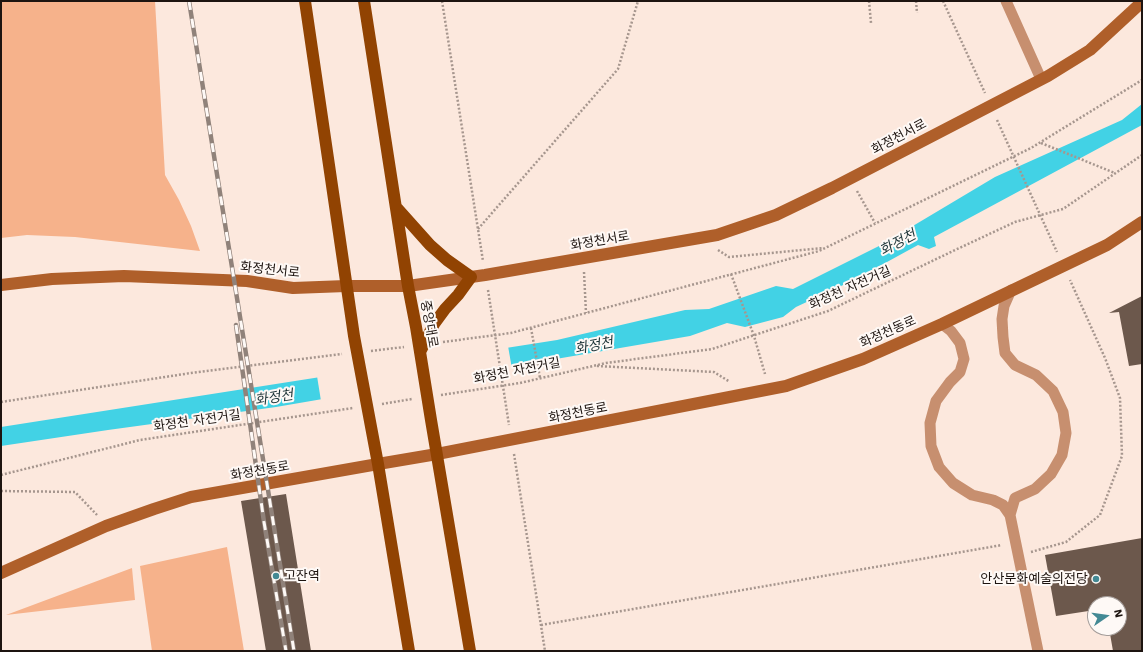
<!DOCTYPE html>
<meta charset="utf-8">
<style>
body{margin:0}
#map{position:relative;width:1143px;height:652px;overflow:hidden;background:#fce8dd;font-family:"Work Sans",sans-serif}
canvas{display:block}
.frame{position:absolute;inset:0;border:2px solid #1d1410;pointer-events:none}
.north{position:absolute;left:1087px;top:596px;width:40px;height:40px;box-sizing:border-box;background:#fef9f6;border:1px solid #a49d9a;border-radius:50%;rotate:77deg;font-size:11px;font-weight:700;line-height:16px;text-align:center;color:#1d1410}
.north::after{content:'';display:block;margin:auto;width:14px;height:18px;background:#438994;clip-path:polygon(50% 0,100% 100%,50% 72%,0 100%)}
</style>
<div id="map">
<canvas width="1143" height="652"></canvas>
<div class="frame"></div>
<div class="north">N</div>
</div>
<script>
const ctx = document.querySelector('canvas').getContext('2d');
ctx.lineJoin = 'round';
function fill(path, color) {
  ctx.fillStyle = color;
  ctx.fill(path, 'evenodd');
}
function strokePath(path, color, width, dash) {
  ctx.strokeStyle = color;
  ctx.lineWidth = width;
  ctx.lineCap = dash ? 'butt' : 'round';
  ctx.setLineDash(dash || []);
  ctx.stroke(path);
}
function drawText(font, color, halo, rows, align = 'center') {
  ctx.font = font + ' "Work Sans","Noto Sans KR",sans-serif';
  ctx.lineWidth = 4;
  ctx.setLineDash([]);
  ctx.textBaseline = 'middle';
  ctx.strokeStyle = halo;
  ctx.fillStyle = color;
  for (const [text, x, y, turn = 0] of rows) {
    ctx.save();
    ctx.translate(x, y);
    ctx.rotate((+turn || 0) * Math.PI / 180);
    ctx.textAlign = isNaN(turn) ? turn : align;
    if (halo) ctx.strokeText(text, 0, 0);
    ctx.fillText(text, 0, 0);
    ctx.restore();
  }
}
const green = new Path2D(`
 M1,1H155L165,175L179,200L191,226L200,251L75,237L27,235L1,238Z
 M227,547L244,651H152L140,566Z
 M132,568L135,600L6,615Z`);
const water = new Path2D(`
 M1142,104V125L934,237L936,246L929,249L918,245L856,279L796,307L783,317L745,327L727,323L690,336L276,407L108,430L1,446V427L557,340L685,310L709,309L776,286L793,289L881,245L995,177L1122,120Z`);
const pier = new Path2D(`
 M508,346L512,369L321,401L317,376Z`);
const building = new Path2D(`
 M1142,296V364L1129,366L1119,312L1109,313Z
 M286,494L311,651H266L241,501Z
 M1142,538V651H1113L1109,628H1119V604H1095V610L1056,616L1045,555Z`);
const path = new Path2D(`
 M442,1L483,261
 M869,1L871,23
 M916,1L917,13
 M943,1L985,93
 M997,120L1057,252
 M1041,143L1115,173
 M857,191L875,223
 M478,229L618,69L638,1
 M718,250L729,257L823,248
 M584,272L586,313
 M731,274L754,336L765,374
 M488,290L509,425
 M531,328L540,378
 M443,342L511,333L819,251L1031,148L1142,80
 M371,351L404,347
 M597,366L714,372L730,382
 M441,395L520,383L606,363L712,349L828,311L953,251L1015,222L1063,209L1142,155
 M1,402L191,373L342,354
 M382,404L412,399
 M514,454L545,651
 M1,475L140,440L353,408
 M1,491L75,492L97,515
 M1031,552L1066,542L1100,515L1122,456L1120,398L1105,358L1070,280
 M541,625L1002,545`);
const lane = new Path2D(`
 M1006,1L1041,79
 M942,324L951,331L960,343L964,359L960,372L950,382L936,401L930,423L931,446L939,467L953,483L972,495L993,500L1003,505L1010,515L1038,651
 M1010,515L1015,498L1035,489L1051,474L1062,455L1066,433L1063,412L1053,391L1036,375L1015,365L1005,353L1003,337L1002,319L1004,306L1011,290`);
const secondary = new Path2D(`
 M1,285L52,279L124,276L247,281L293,288L346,286H408L485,275L717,235L776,215L832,188L1048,76L1090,50L1142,2
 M1,573L106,526L154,509L191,497L378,464L437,454L786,386L863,359L942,324L1107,245L1142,222`);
const primary = new Path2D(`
 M305,1L354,336L378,464L409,651
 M364,1L408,286L416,327L431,420L470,651
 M396,207L430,245L447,260L471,277L458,295L445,309L434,324L420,352`);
const rail = new Path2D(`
 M189,1L294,651
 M236,325L264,522L286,651`);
const markers = [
 [276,576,4,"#438994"],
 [1096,579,4,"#438994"]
];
const streetNames = [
 ["화정천서로",899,137,-28],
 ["화정천서로",600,241,-10],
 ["화정천서로",270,270,6],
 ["화정천 자전거길",850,288,-24],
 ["중앙대로",429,324,80],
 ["화정천동로",888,332,-24],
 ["화정천 자전거길",517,371,-11],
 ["화정천동로",578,413,-11],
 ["화정천 자전거길",197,421,-8],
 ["화정천동로",260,471,-10]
];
const poiNames = [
 ["고잔역",284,576],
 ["안산문화예술의전당",1088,579,"right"]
];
const waterNames = [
 ["화정천",898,243,-28],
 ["화정천",594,346,-11],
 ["화정천",274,398,-9]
];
fill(green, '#f6b28b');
fill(water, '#42d2e5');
fill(pier, '#fce8dd');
fill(building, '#6c584c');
strokePath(path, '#a6968e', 2.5, [2, 2]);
strokePath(lane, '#c78f6f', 11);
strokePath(secondary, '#af5f2a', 12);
strokePath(primary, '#914302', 12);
strokePath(rail, '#90827a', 4.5);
strokePath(rail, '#fef9f6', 3, [9]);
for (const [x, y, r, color] of markers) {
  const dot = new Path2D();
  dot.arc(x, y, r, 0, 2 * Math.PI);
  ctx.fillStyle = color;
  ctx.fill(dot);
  strokePath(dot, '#fef9f6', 1.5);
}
drawText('13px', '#1d1410', '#fef9f6', streetNames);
drawText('13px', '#1d1410', '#fef9f6', poiNames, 'left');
drawText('italic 14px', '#1c3337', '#fef9f6', waterNames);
</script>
